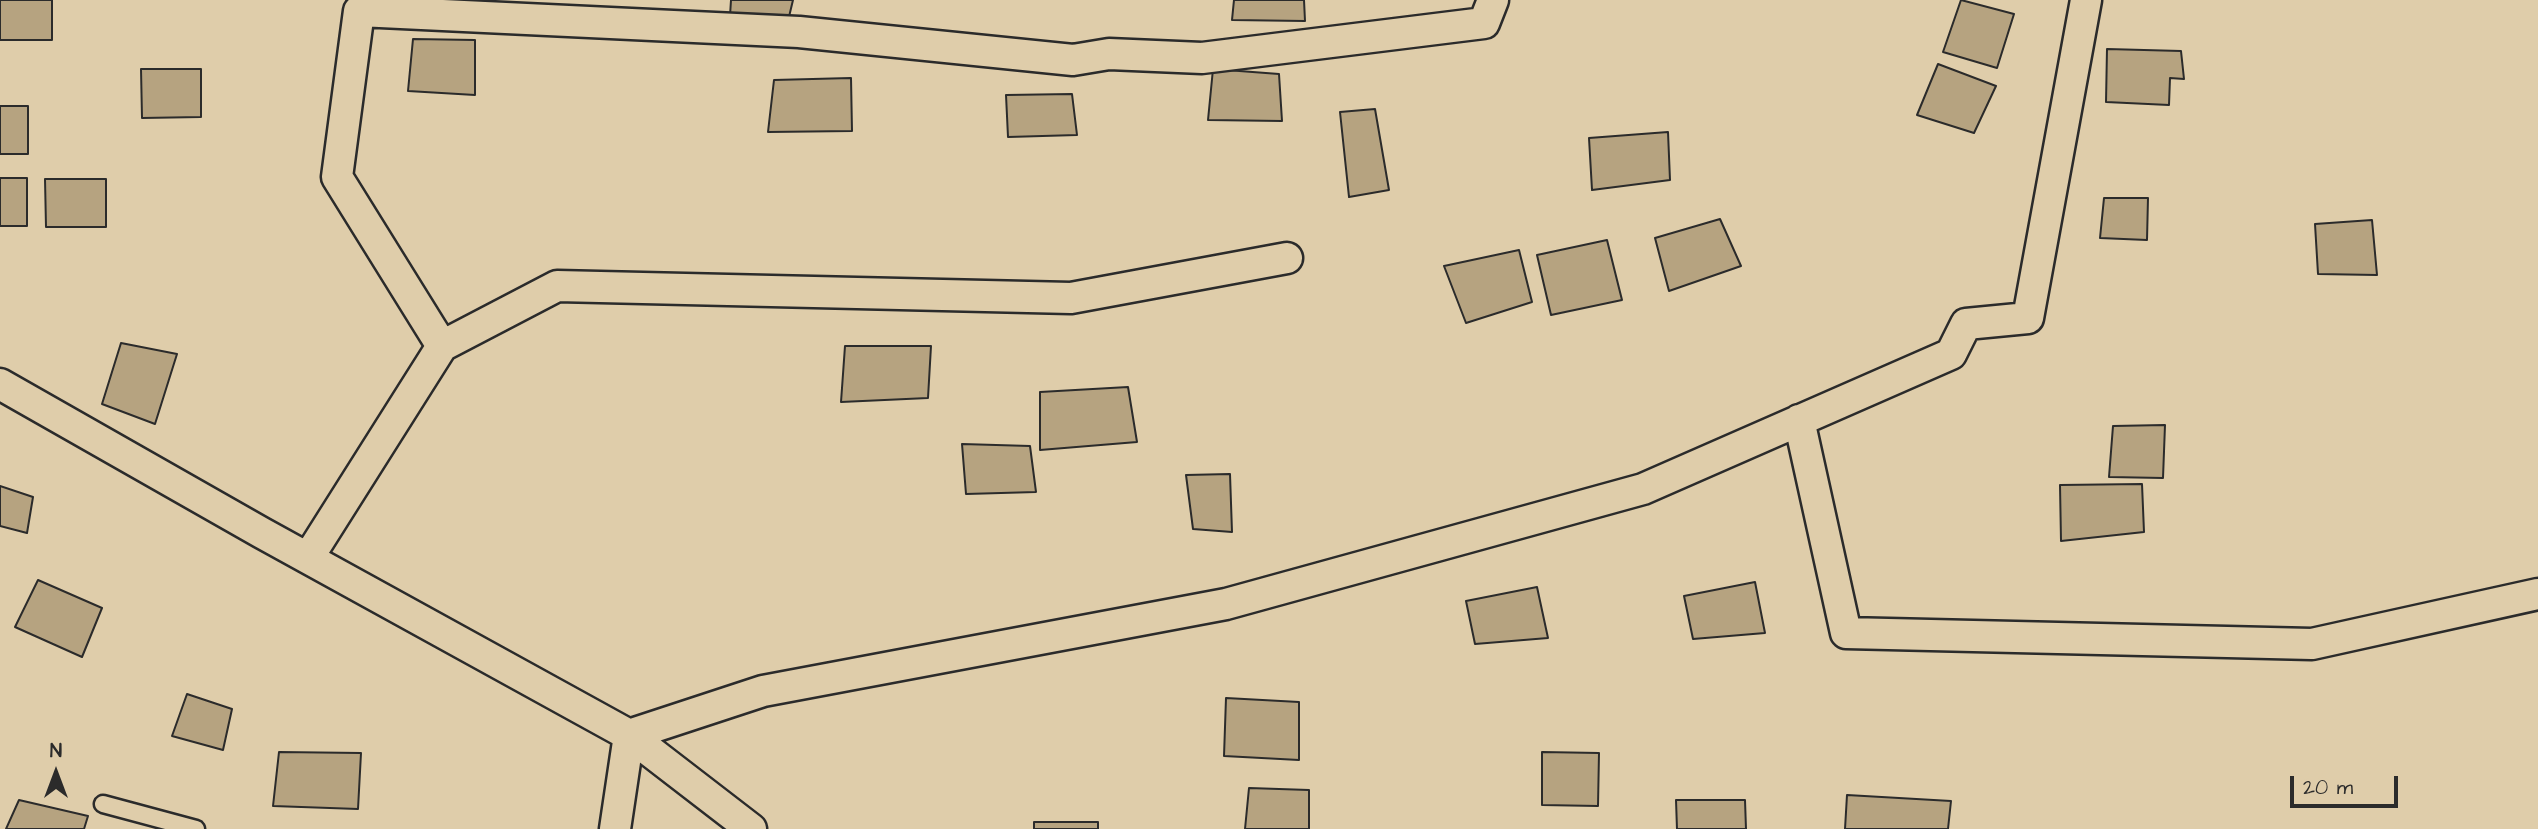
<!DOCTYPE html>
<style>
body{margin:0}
#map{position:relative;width:2538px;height:829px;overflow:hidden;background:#dfcdaa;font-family:"Architects Daughter",sans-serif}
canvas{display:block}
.north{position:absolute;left:21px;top:738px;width:70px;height:70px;-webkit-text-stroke:5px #dfcdaa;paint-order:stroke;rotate:0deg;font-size:19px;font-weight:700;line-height:28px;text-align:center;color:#2b2b2b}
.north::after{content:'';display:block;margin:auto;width:24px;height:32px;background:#2b2b2b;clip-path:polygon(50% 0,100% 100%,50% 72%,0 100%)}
.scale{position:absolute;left:2290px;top:776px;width:108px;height:32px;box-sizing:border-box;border:4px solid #2b2b2b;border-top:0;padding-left:9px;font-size:21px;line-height:24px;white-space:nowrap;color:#2b2b2b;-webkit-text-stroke:5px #dfcdaa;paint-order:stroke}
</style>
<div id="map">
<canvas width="2538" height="829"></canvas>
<div class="north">N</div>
<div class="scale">20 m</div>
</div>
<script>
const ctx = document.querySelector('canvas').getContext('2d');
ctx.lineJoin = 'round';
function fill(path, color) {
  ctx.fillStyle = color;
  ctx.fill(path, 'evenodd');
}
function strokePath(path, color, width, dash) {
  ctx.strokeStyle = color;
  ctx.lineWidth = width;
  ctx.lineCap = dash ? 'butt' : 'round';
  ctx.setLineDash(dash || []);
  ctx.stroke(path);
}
const building = new Path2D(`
 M0,0H52V40H0Z
 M731,0H793L788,21L730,16Z
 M1234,0H1304L1305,21L1232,20Z
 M1961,0L2014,14L1997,68L1943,52Z
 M413,39L475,40V95L408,91Z
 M2107,49L2181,51L2184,79L2170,78L2169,105L2106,102Z
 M1938,64L1996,86L1974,133L1917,115Z
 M141,69H201V117L142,118Z
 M1213,69L1279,74L1282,121L1208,120Z
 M851,78L852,131L768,132L774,80Z
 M1072,94L1077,135L1008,137L1006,95Z
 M0,106H28V154H0Z
 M1375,109L1389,190L1349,197L1340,112Z
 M1668,132L1670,180L1592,190L1589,138Z
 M0,178H27V226H0Z
 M45,179H106V227H46Z
 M2104,198H2148L2147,240L2100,238Z
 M1720,219L1741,266L1669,291L1655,238Z
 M2372,220L2377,275L2318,274L2315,224Z
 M1607,240L1622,300L1551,315L1537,255Z
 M1519,250L1532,302L1466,323L1444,266Z
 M121,343L177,354L155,424L102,404Z
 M845,346H931L928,398L841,402Z
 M1128,387L1137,442L1040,450V392Z
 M2165,425L2163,478L2109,477L2113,426Z
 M962,444L1030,446L1036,492L966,494Z
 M1230,474L1232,532L1193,529L1186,475Z
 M2142,484L2144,532L2061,541L2060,485Z
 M0,486L33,497L27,533L0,526Z
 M38,580L102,608L82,657L15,627Z
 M1755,582L1765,633L1693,639L1684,596Z
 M1537,587L1548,638L1475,644L1466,601Z
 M187,694L232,709L223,750L172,736Z
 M1226,698L1299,702V760L1224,756Z
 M279,752L361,753L358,809L273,806Z
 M1542,752L1599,753L1598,806L1542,805Z
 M1249,788L1309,790V829H1245Z
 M1847,795L1951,801L1948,829H1845Z
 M19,800L88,816L84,829H6Z
 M1676,800H1745L1746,829H1677Z
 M1034,822H1098V829H1034Z`);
const service = new Path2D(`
 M103,804L196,829`);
const minor = new Path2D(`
 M442,346L557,286L1071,298L1287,258
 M0,384L262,533L629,735L751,829
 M1799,420L1846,633L2312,644L2538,594
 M308,558L442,346L337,177L359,11L799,32L1073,60L1109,54L1202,58L1484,23L1493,0
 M615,829L629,735L763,691L1226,604L1643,489L1951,354L1966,324L2028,318L2086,0`);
fill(building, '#b6a380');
strokePath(building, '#2b2b2b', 2);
strokePath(service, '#2b2b2b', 21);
strokePath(minor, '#2b2b2b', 35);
strokePath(service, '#dfcdaa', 16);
strokePath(minor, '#dfcdaa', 30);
</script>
